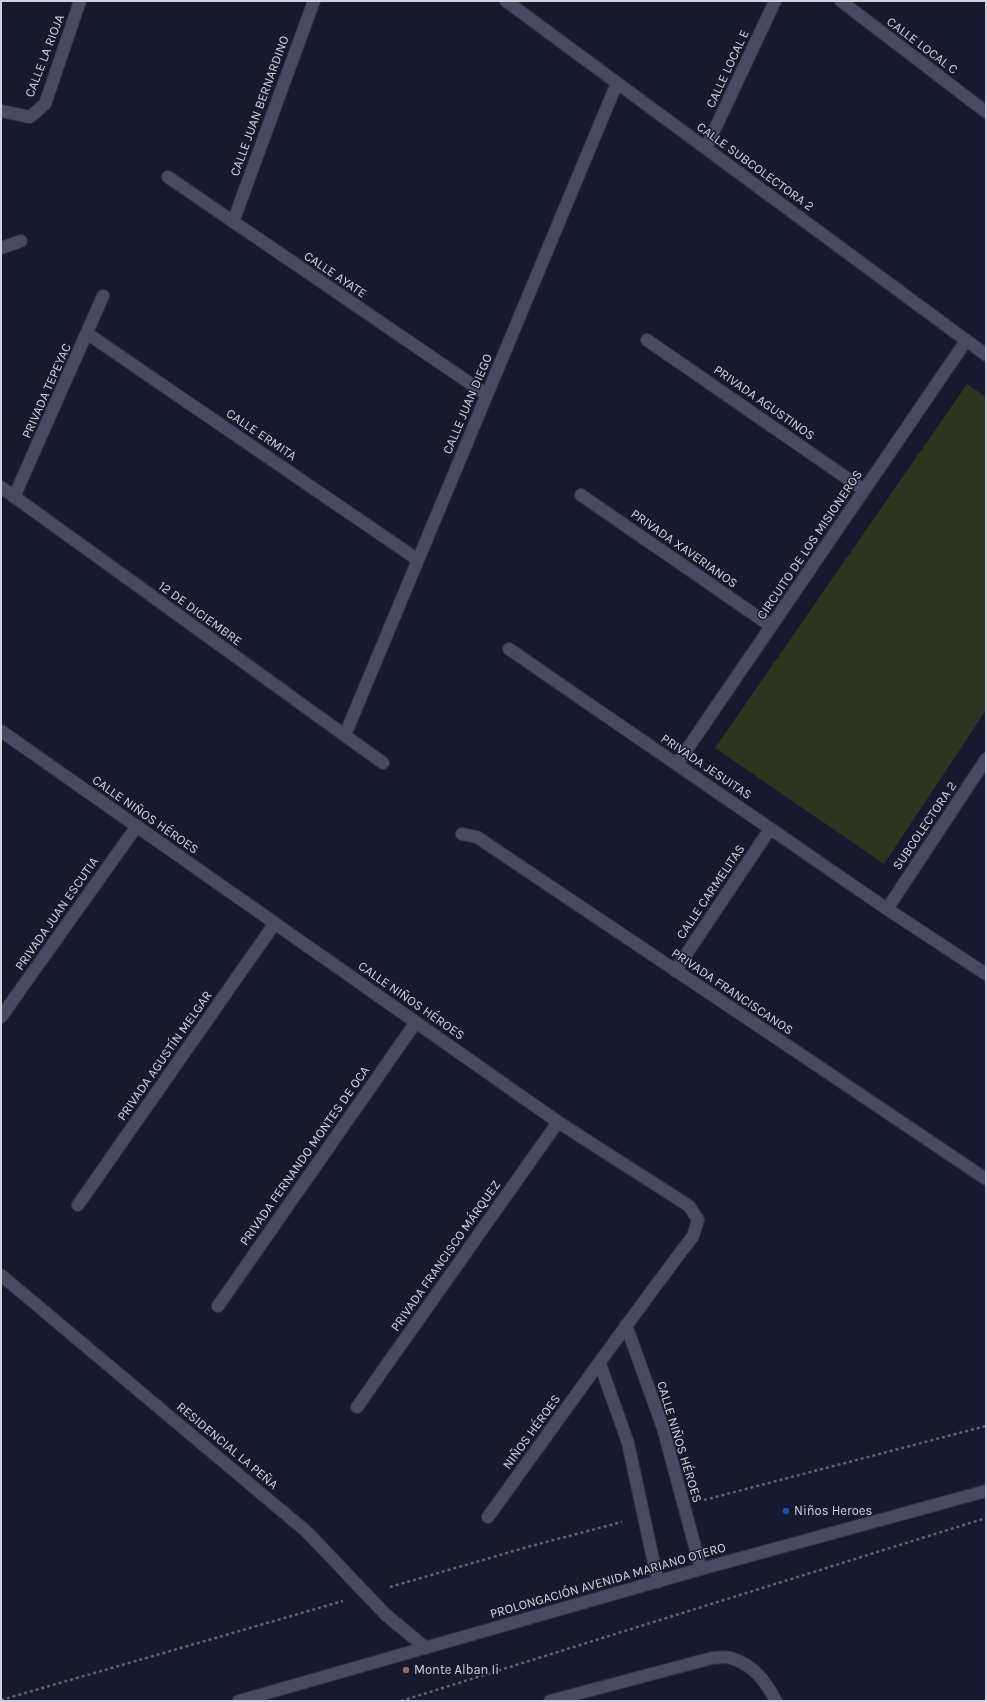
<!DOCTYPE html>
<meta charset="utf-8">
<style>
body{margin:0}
#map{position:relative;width:987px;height:1702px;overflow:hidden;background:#17192e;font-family:Karla,sans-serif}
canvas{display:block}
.frame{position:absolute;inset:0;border:2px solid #d0d2e0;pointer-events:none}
</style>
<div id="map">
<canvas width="987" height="1702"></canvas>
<div class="frame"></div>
</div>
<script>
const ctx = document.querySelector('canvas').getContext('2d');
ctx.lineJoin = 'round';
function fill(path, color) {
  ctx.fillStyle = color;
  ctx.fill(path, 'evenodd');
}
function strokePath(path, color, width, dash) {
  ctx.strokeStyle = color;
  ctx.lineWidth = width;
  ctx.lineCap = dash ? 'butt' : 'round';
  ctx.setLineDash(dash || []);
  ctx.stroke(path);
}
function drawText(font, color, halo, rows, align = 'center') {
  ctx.font = font + ' Karla,sans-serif';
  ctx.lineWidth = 3;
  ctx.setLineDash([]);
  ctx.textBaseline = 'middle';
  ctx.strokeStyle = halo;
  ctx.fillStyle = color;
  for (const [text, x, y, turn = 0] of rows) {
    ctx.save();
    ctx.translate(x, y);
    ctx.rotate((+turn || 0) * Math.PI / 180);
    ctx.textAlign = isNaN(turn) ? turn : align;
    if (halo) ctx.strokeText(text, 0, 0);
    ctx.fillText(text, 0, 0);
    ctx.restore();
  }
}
const green = new Path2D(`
 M967,384L986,397V710L884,864L715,748Z`);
const path = new Path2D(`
 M704,1500L986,1426
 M390,1587L531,1546L622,1522
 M1,1700L343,1601
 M401,1701L986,1518`);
const service = new Path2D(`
 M550,1701L712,1658C718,1658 726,1656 731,1658C754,1665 766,1682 776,1701`);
const minor = new Path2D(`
 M506,1L986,355
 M841,1L986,112
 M1,111L30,117L45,104L80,1
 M706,148L775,1
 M168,177L487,395
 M233,222L314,1
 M1,248L21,241
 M88,334L418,560
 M647,340L864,490
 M1,487L383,763
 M581,495L771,626
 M14,497L103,296
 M509,649L887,909L986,974
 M1,731L558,1122L689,1206L698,1220L693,1236C623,1328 556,1423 488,1517
 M345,735L617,83
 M677,764L966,341
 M462,834L477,837L986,1179
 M887,909L986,759
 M675,971L770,829
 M1,1017L137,826
 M78,1205L275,923
 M1,1275L307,1532L386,1615L426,1648
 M218,1306L416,1022
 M626,1325L663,1428L701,1569
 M600,1364L628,1443L658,1582
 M357,1407L558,1122`);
const tertiary = new Path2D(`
 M239,1701L701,1569L986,1491`);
const markers = [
 [786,1511,4,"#1a4fb4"],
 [406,1670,4,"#8d6e63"]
];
const streetNames = [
 ["CALLE LOCAL C",922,46,37],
 ["CALLE LA RIOJA",45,56,-69],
 ["CALLE LOCAL E",728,69,-65],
 ["CALLE JUAN BERNARDINO",260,106,-70],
 ["CALLE SUBCOLECTORA 2",755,167,36],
 ["CALLE AYATE",335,275,34],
 ["PRIVADA TEPEYAC",47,391,-66],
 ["PRIVADA AGUSTINOS",764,403,35],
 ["CALLE JUAN DIEGO",468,404,-67],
 ["CALLE ERMITA",261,435,34],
 ["CIRCUITO DE LOS MISIONEROS",810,545,-56],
 ["PRIVADA XAVERIANOS",684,549,35],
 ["12 DE DICIEMBRE",200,614,36],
 ["PRIVADA JESUITAS",706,767,34],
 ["CALLE NIÑOS HÉROES",145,815,35],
 ["SUBCOLECTORA 2",925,826,-56],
 ["CALLE CARMELITAS",711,892,-56],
 ["PRIVADA JUAN ESCUTIA",57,914,-55],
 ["PRIVADA FRANCISCANOS",732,992,34],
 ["CALLE NIÑOS HÉROES",411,1001,35],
 ["PRIVADA AGUSTÍN MELGAR",165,1056,-55],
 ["PRIVADA FERNANDO MONTES DE OCA",305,1156,-55],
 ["PRIVADA FRANCISCO MÁRQUEZ",446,1256,-55],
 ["NIÑOS HÉROES",532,1432,-54],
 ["CALLE NIÑOS HÉROES",679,1442,73],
 ["RESIDENCIAL LA PEÑA",227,1446,40],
 ["PROLONGACIÓN AVENIDA MARIANO OTERO",608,1581,-16]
];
const poiNames = [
 ["Niños Heroes",794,1511],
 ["Monte Alban Ii",414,1670]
];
fill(green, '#2d351f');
strokePath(service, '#313142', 14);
strokePath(minor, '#313142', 14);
strokePath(tertiary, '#313142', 14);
strokePath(path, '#606275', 2.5, [3, 3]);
strokePath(service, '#474a62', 12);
strokePath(minor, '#474a62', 12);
strokePath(tertiary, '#474a62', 12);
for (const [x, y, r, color] of markers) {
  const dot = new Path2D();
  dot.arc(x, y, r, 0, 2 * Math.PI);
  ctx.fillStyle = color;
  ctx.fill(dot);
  strokePath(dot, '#17192e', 1.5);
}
drawText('13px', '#d0d2e0', '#17192e', streetNames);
drawText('13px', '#d0d2e0', '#17192e', poiNames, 'left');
</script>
